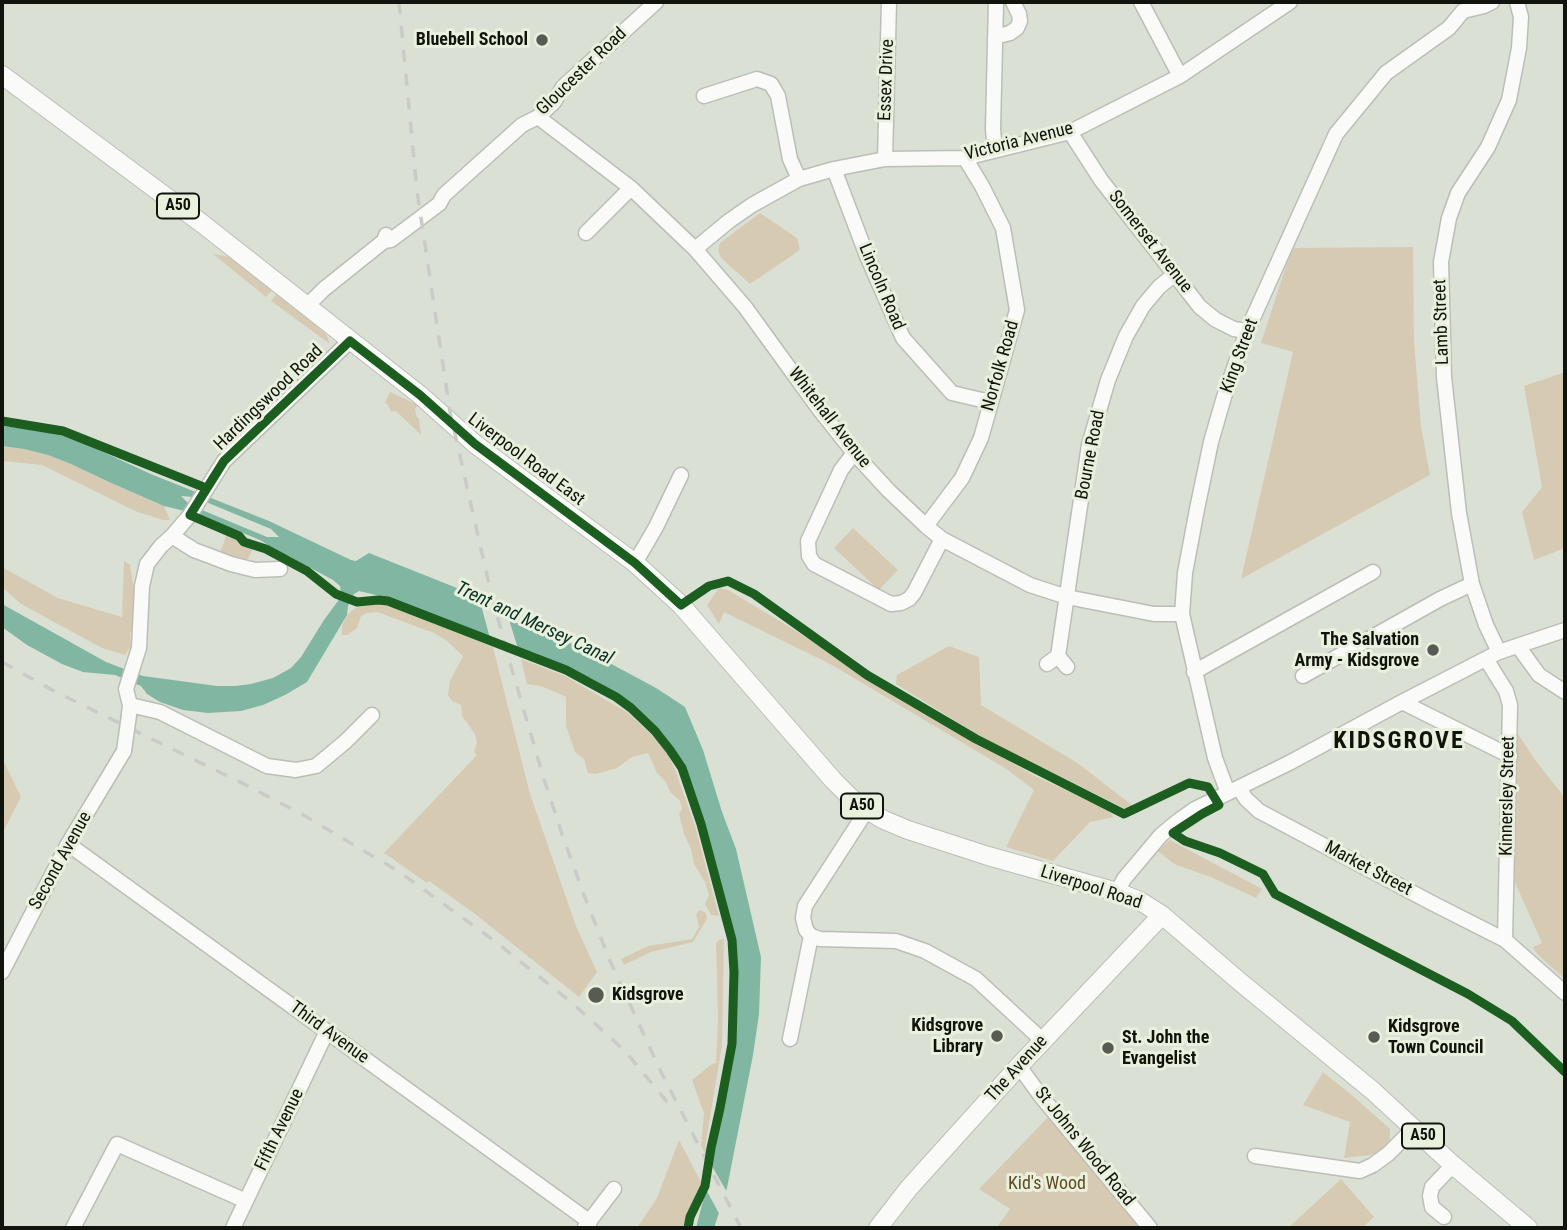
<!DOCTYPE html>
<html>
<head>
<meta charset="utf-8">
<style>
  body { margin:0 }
  #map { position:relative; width:1567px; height:1230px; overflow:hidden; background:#dbe0d5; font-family:"Roboto Condensed",sans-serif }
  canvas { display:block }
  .frame { position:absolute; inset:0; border:4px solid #11140d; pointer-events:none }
</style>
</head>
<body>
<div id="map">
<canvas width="1567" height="1230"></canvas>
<div class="frame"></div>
</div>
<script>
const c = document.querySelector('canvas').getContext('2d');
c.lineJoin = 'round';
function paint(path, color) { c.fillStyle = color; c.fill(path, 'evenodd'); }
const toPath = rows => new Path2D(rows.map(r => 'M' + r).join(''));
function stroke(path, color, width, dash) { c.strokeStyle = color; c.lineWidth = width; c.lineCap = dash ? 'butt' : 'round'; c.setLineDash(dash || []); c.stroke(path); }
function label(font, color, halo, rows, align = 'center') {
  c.font = font + ' "Roboto Condensed",sans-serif'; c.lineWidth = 6; c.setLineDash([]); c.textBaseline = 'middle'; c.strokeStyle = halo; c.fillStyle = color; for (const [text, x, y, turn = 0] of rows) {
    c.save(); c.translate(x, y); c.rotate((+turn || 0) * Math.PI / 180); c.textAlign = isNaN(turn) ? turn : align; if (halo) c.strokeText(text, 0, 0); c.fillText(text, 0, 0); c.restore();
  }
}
const green = toPath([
  [760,213,797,238,800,250,750,284,721,258,718,250,720,243],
  [1413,247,1414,341,1421,426,1430,475,1241,579,1293,352,1261,343,1292,248],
  [213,254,230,257,272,290,266,297],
  [277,293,326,334,330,344,271,301],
  [1565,372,1565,548,1534,560,1522,512,1542,487,1524,386],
  [390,392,418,405,415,409,416,416,419,419,421,435,396,411,391,412,388,405,385,402],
  [2,446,24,449,48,455,71,464,109,482,164,506,170,520,163,520,135,511,42,465,2,461],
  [201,522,239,537,241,542,254,546,248,559,219,555,227,534],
  [853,528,898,570,879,590,834,548],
  [124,561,130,565,134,590,136,628,130,633,131,646,125,655,102,648,21,604,2,587,2,567,58,598,122,617],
  [719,588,728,590,793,629,890,693,1037,777,1107,809,1114,817,1090,822,1053,861,1006,847,1034,790,1005,768,832,665,724,612,719,624,707,605],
  [372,602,384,603,493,647,530,794,576,926,597,972,579,997,475,914,429,881,427,883,384,853,477,755,474,752,477,743,475,734,462,716,461,705,452,701,448,695,450,681,463,656,447,641,434,633,377,612,367,613,361,616,357,628,347,635,342,635,342,626,347,615,358,606],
  [949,646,979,657,981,705,1079,764,1133,806,1126,809,983,738,896,684,897,675],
  [521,659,565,676,628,713,653,736,667,752,676,772,695,826,719,916,711,915,705,904,709,895,705,882,694,864,691,849,684,834,679,814,682,809,680,801,670,792,666,782,657,773,648,753,632,757,617,768,596,774,588,773,584,759,575,752,566,726,566,697,541,686,527,684],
  [1516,731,1536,761,1565,798,1565,979,1537,954,1533,947,1542,943,1513,878],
  [2,758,21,797,2,834],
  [1170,840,1262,889,1256,898,1213,878,1174,864,1158,851],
  [700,910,706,913,707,919,693,942,651,952,624,965,621,959,648,946,692,939,699,927,696,914],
  [724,939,722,1045,705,1147,709,1160,701,1146,704,1113,692,1080,712,1064,716,1063,718,1019,716,943,719,940],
  [1323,1072,1354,1097,1390,1129,1390,1139,1384,1150,1371,1155,1344,1158,1350,1122,1303,1105],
  [1050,1115,1141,1228,996,1228,1010,1209,979,1189],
  [679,1140,703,1186,685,1228,637,1228,657,1198],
  [1341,1179,1374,1217,1362,1228,1288,1228]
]);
const water = toPath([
  [2,426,48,431,63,436,88,445,153,475,269,521,351,560,356,561,369,553,462,590,481,599,512,621,578,646,656,688,685,707,703,750,722,812,736,849,761,957,759,1014,753,1055,727,1188,714,1228,696,1228,706,1189,714,1144,724,1100,735,1032,737,1003,733,934,705,825,684,768,678,755,668,742,625,698,592,679,530,652,483,635,397,600,359,591,354,594,348,606,347,615,307,682,285,695,263,705,241,711,208,713,183,710,160,702,147,694,141,686,115,675,83,672,62,664,27,645,2,627,2,604,106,662,143,676,217,686,235,686,251,684,273,678,291,668,301,657,324,620,338,601,341,592,340,586,333,580,287,555,282,554,260,540,197,514,164,506,109,482,71,464,48,455,24,449,2,446],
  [181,496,194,497,271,529,279,537,267,537,190,505]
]);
const pier = toPath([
  [478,594,507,613,519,652,491,642],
  [708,1159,728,1194,721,1217,703,1184]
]);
const minor = toPath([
  [1141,2,1180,76],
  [995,37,1010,33,1017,28,1020,21,1019,14,1013,2],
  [704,96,757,79,771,84,778,96,790,159,799,179],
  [538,117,631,188,695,249,745,307,819,409,854,453,888,490,926,526,942,539,1030,585,1067,597,1154,614,1182,614],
  [1070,132,1101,180,1200,307,1216,320,1234,329,1247,331],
  [995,150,993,129,996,2],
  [885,159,889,2],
  [834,169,867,256,903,338,952,393,990,402],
  [586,233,631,188],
  [384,241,391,240,439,204,444,195,522,125,538,117,554,102,563,87,656,2],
  [695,249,729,221,752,205,799,179,834,169,885,159,965,158,1070,132,1180,76,1290,2],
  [307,306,324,289,384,241,386,235],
  [854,453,841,470,808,541,809,556,814,564,891,604,901,603,909,599,914,593,942,539],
  [926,526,962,478,981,438,1017,310,1003,228,982,186,965,158],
  [172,536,194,550,231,564,255,570,280,569],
  [635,563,656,527,681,475],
  [1518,646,1539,675,1565,692],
  [1499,652,1486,625,1472,584,1459,513,1444,377,1441,262,1449,218,1458,193,1488,147,1509,100,1519,48,1521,17,1517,2],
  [1058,656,1089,445,1108,380,1126,336,1143,306,1159,287,1175,274],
  [1486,659,1506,691,1510,705,1505,940],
  [1047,664,1058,656,1067,667],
  [1194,672,1373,572],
  [1303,676,1440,599,1472,584],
  [1402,702,1510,756],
  [130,705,160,712,267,766,296,770,316,766,345,742,372,715],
  [129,715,130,705,126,689,139,648,142,586,147,564,161,546,172,536,190,515,224,461,350,341],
  [1239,788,1246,799,1259,811,1432,903,1505,940,1565,993],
  [1228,793,1215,758,1182,614,1185,573,1197,509,1211,442,1224,397,1247,331,1336,134,1386,73,1449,28,1463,11,1484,6,1492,2],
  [867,810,805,906,803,918,806,930,811,936,820,939,896,941,925,951,976,979,1042,1040],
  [68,844,590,1222],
  [1117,892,1124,879,1161,835,1178,821,1195,809,1289,763,1402,702,1499,652,1565,630],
  [2,972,68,844,124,751],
  [790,1039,811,936],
  [1019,1066,1040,1095,1150,1228],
  [1255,1156,1360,1171,1373,1165,1388,1154,1414,1128],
  [1444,1217,1432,1207,1430,1196,1432,1187,1453,1165],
  [585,1227,614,1189],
  [73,1228,117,1144,246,1201],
  [233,1228,327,1031]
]);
const major = toPath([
  [2,75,204,225,420,395,475,444,635,563,681,605,833,780,851,798,867,810,884,820,908,830,988,856,1117,892,1140,901,1162,915,1239,981,1373,1091,1453,1165,1528,1228],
  [878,1228,909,1188,1019,1066,1162,915]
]);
const rail = toPath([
  [399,2,417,191,450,412,491,593,508,656,543,776,562,834,584,895,610,961,662,1074,741,1228],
  [2,662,54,691,248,786,305,816,398,871,496,942,571,1002,625,1051,668,1103]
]);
const minorBridge = toPath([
  [124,751,129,715]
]);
const cycleway = toPath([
  [2,421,63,431,206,488],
  [688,1228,690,1217,705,1186,711,1148,720,1108,732,1044,734,972,732,940,701,824,682,768,670,750,655,731,631,708,616,697,566,670,388,601,378,600,357,602,336,594,307,571,266,549,244,542,239,536,190,515,224,461,350,341,420,395,475,444,635,563,681,605,709,586,728,581,754,594,867,675,976,739,1124,814,1189,783,1208,787,1219,805,1202,814,1173,833,1185,841,1220,853,1263,874,1275,894,1468,994,1512,1021,1565,1072]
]);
const markers = [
  [542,40,7,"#585b53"],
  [1433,650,7,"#585b53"],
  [596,995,9,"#585b53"],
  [997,1036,7,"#585b53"],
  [1374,1037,7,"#585b53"],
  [1108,1048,7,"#585b53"]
];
const shields = [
  [178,206,42],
  [862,806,42],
  [1423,1136,42]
];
const shieldNames = [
  ["A50",178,206],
  ["A50",862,806],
  ["A50",1423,1136]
];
const poiNames = [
  ["Bluebell School",528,40],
  ["The Salvation",1419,640],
  ["Army - Kidsgrove",1419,661],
  ["Kidsgrove",612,995,"left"],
  ["Kidsgrove",983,1026],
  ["Library",983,1047],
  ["Kidsgrove",1388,1027,"left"],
  ["Town Council",1388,1048,"left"],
  ["St. John the",1122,1038,"left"],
  ["Evangelist",1122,1059,"left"]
];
const streetNames = [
  ["Gloucester Road",582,72,-44],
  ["Essex Drive",887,80,-88],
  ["Victoria Avenue",1019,142,-14],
  ["Somerset Avenue",1150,242,52],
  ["Lincoln Road",881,287,67],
  ["Lamb Street",1442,322,-92],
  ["King Street",1240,356,-70],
  ["Norfolk Road",1001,366,-74],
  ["Hardingswood Road",269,398,-44],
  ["Whitehall Avenue",829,418,52],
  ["Bourne Road",1091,455,-79],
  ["Liverpool Road East",526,460,37],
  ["Kinnersley Street",1508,796,-89],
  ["Second Avenue",61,861,-61],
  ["Market Street",1368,869,28],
  ["Liverpool Road",1091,888,18],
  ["Third Avenue",329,1033,36],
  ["The Avenue",1017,1069,-48],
  ["Fifth Avenue",280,1130,-64],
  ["St Johns Wood Road",1084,1147,51]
];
const parkNames = [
  ["Kid's Wood",1047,1184]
];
const waterNames = [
  ["Trent and Mersey Canal",534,624,25]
];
const districtNames = [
  ["KIDSGROVE",1399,742]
];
paint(green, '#d6cbb2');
paint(water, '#81b6a3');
paint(pier, '#dbe0d5');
stroke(minor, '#bbbeb6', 17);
stroke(major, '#bbbeb6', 20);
stroke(minor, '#fafaf9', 14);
stroke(major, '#fafaf9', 18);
stroke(rail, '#cacbc8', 3.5, [12, 12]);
stroke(minorBridge, '#bbbeb6', 17, []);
stroke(minorBridge, '#fafaf9', 14);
stroke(cycleway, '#1b5e20', 9);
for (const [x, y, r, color] of markers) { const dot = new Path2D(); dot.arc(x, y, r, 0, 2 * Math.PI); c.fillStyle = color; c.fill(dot); stroke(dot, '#e9f1de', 2.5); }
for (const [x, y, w] of shields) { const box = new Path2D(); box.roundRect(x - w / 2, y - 12.5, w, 25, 5); c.fillStyle = '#e9f1de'; c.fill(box); stroke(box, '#11140d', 2); }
label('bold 16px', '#11140d', null, shieldNames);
label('bold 18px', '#11140d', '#e9f1de', poiNames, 'right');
label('18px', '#11140d', '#e9f1de', streetNames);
label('18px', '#624a1f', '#e9f1de', parkNames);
label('italic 19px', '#0c3026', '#e9f1de', waterNames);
c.letterSpacing = '2px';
label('bold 24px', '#11140d', '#e9f1de', districtNames);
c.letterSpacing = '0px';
</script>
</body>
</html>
